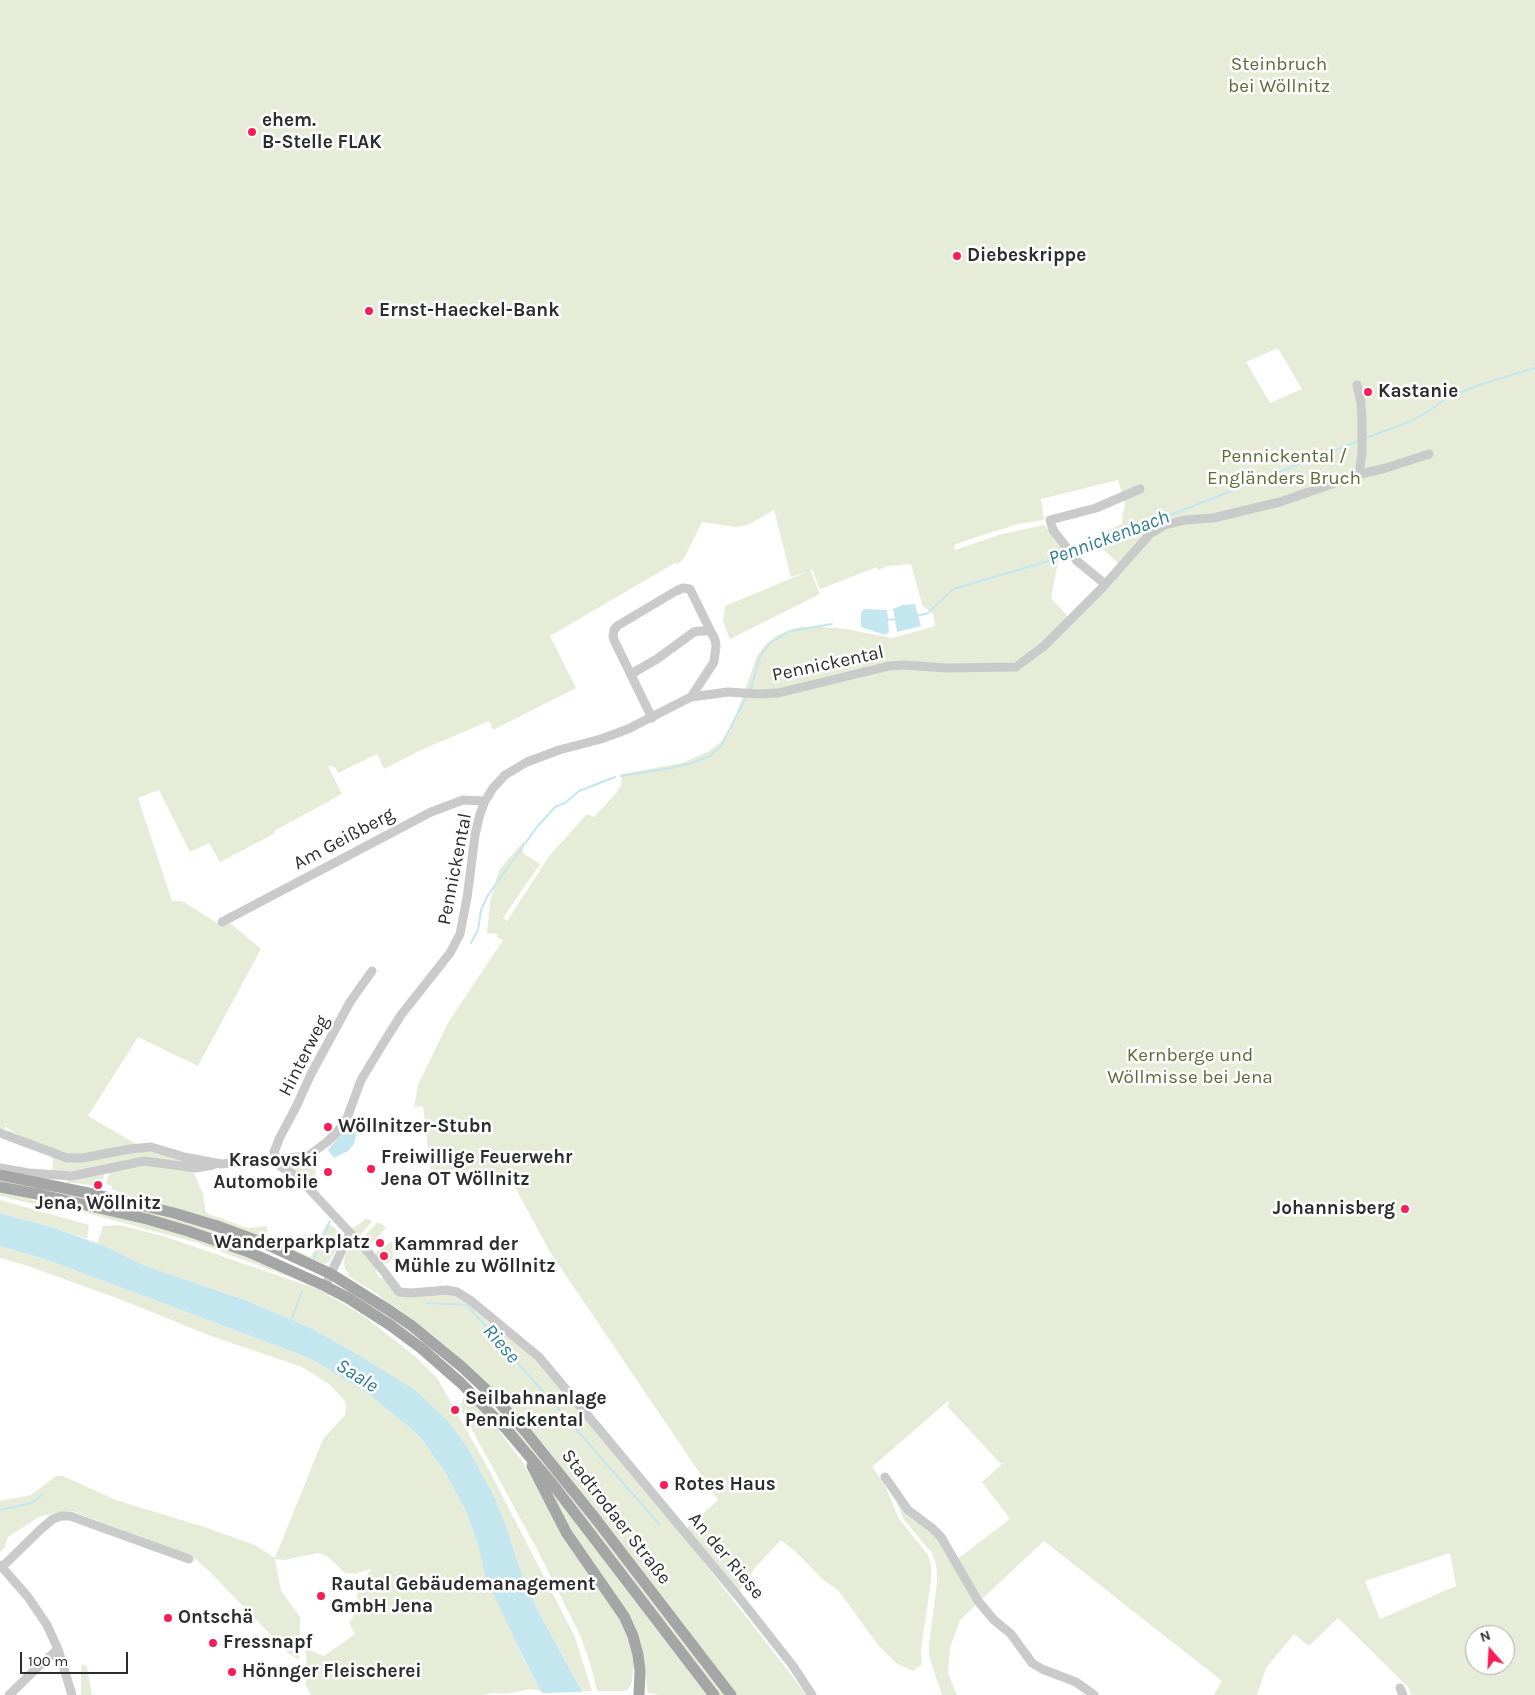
<!DOCTYPE html>
<html>
<head>
<meta charset="utf-8">
<style>
  body { margin:0 }
  #map { position:relative; width:1535px; height:1695px; overflow:hidden; background:#fff; font-family:Karla,sans-serif }
  canvas { display:block }
  .north { position:absolute; left:1465px; top:1625px; width:50px; height:50px; box-sizing:border-box; background:#fff; border:1px solid #ababab; border-radius:50%; rotate:341deg; font-size:14px; font-weight:700; line-height:20px; text-align:center; color:#2d2d2d }
  .north::after { content:''; display:block; margin:auto; width:18px; height:22px; background:#f71d56; clip-path:polygon(50% 0,100% 100%,50% 72%,0 100%) }
  .scale { position:absolute; left:20px; top:1652px; width:108px; height:22px; box-sizing:border-box; border:2px solid #2d2d2d; border-top:0; padding-left:6px; font-size:15px; line-height:18px; white-space:nowrap; color:#2d2d2d; -webkit-text-stroke:4px #fff; paint-order:stroke }
</style>
</head>
<body>
<div id="map">
<canvas width="1535" height="1695"></canvas>
<div class="north">N</div>
<div class="scale">100 m</div>
</div>
<script>
const c = document.querySelector('canvas').getContext('2d');
c.lineJoin = 'round';
function paint(path, color) { c.fillStyle = color; c.fill(path, 'evenodd'); }
const toPath = rows => new Path2D(rows.map(r => 'M' + r).join(''));
function stroke(path, color, width, dash) { c.strokeStyle = color; c.lineWidth = width; c.lineCap = dash ? 'butt' : 'round'; c.setLineDash(dash || []); c.stroke(path); }
function label(font, color, halo, rows, align = 'center') {
  c.font = font + ' Karla,sans-serif'; c.lineWidth = 5; c.setLineDash([]); c.textBaseline = 'middle'; c.strokeStyle = halo; c.fillStyle = color; for (const [text, x, y, turn = 0] of rows) {
    c.save(); c.translate(x, y); c.rotate((+turn || 0) * Math.PI / 180); c.textAlign = isNaN(turn) ? turn : align; if (halo) c.strokeText(text, 0, 0); c.fillText(text, 0, 0); c.restore();
  }
}
const green = toPath([
  [0,0,1535,0,1535,1695,1411,1695,1408,1687,1338,1618,1309,1646,1294,1634,1266,1668,1257,1695,1214,1695,1222,1681,1044,1541,982,1599,956,1560,1010,1519,982,1482,1003,1463,1000,1463,947,1406,950,1403,948,1401,872,1467,884,1483,899,1519,928,1555,931,1566,931,1580,921,1650,922,1664,913,1671,896,1663,878,1645,838,1590,823,1580,798,1554,781,1540,754,1569,747,1583,737,1592,686,1529,718,1500,550,1252,508,1174,431,1174,423,1106,414,1107,418,1085,449,1021,503,940,497,937,498,934,487,933,490,902,499,870,524,841,523,853,540,864,503,918,507,921,550,855,587,814,594,817,617,792,621,785,622,774,682,763,709,751,721,742,734,721,757,656,765,645,776,636,787,631,801,627,822,627,846,629,892,638,935,626,933,614,922,605,911,564,888,566,878,570,877,567,820,589,812,569,810,570,820,594,730,639,723,622,725,606,809,571,791,577,774,510,748,525,736,527,702,522,684,558,678,564,675,563,550,636,576,688,493,730,489,721,421,750,384,769,377,754,338,773,335,767,328,766,342,794,274,831,274,834,220,862,209,843,190,852,159,790,138,798,172,901,182,901,222,926,229,922,261,949,198,1066,138,1037,88,1116,138,1145,72,1155,55,1151,21,1137,6,1127,0,1131],
  [1278,348,1302,389,1270,403,1246,362],
  [1118,480,1125,504,1122,517,1123,523,1092,539,1120,565,1130,554,1135,558,1073,622,1051,598,1058,562,1067,553,1044,525,1002,534,955,550,954,545,974,538,1018,524,1044,520,1041,499],
  [1450,1553,1456,1586,1380,1619,1365,1581],
  [1475,1635,1505,1635,1505,1665,1475,1665],
  [134,1151,156,1152,198,1164,158,1160,77,1174,52,1173,53,1160,51,1154,61,1158],
  [311,1159,312,1162,318,1159,313,1187,286,1166,289,1163],
  [142,1164,193,1171,203,1194,206,1213,247,1228,267,1226,267,1238,311,1257,327,1223,334,1227,339,1233,340,1240,338,1247,329,1262,324,1264,202,1217,130,1196,111,1189,112,1186,106,1184,110,1170],
  [105,1171,101,1188,86,1184,69,1183,60,1177],
  [0,1180,135,1208,200,1225,264,1248,270,1251,249,1247,198,1228,163,1218,0,1184],
  [0,1192,21,1196,54,1207,45,1207,0,1196],
  [0,1200,89,1225,87,1239,55,1228,0,1213],
  [90,1210,152,1225,232,1250,299,1278,287,1276,198,1243,79,1211],
  [365,1219,371,1220,371,1223,358,1238,350,1229,361,1223],
  [377,1223,381,1223,386,1228,373,1242,369,1245,364,1245,360,1240],
  [120,1225,166,1237,320,1290,365,1317,416,1357,437,1378,489,1470,575,1637,592,1691,582,1691,537,1609,518,1564,508,1531,495,1498,469,1450,357,1354,307,1326,245,1300,143,1265,97,1243,103,1226],
  [392,1241,393,1257,388,1263,382,1263,375,1254],
  [352,1245,358,1246,377,1268,376,1272,380,1278,385,1278,394,1291,447,1292,466,1299,539,1359,680,1532,807,1695,736,1695,562,1469,396,1310,376,1293,348,1276,349,1273,345,1270,344,1262,345,1255],
  [0,1246,45,1259,296,1353,315,1361,370,1395,404,1423,421,1438,445,1472,467,1513,478,1545,485,1576,507,1621,522,1656,541,1691,531,1689,505,1694,494,1693,482,1695,311,1695,305,1684,308,1672,305,1648,324,1656,355,1634,349,1622,353,1618,357,1603,358,1588,371,1569,355,1574,345,1573,327,1556,318,1553,285,1560,275,1559,281,1591,300,1617,299,1660,288,1653,209,1571,192,1556,72,1511,60,1512,39,1517,8,1537,5,1547,0,1552,0,1501,31,1495,56,1476,63,1476,116,1500,204,1527,255,1545,275,1558,323,1439,345,1415,346,1409,345,1401,329,1384,302,1367,211,1336,117,1298,25,1265,0,1258],
  [465,1392,484,1412,522,1461,554,1518,628,1632,634,1660,632,1682,628,1690,623,1691,597,1691,590,1663,580,1635,539,1553,463,1413,461,1405],
  [497,1409,526,1438,726,1695,719,1695,581,1514,498,1414],
  [541,1477,708,1695,659,1695,648,1693,638,1639,574,1537],
  [892,1491,936,1535,978,1603,960,1620,950,1648,948,1673,957,1695,942,1695,929,1656,929,1644,937,1583,937,1571,935,1561,932,1553,904,1520],
  [83,1664,87,1667,92,1695,81,1695,81,1667]
]);
const water = toPath([
  [915,604,921,626,897,632,893,609,902,605],
  [864,609,887,610,889,632,885,635,861,627,861,613],
  [345,1128,357,1131,354,1144,348,1151,334,1158,328,1150],
  [0,1213,55,1228,104,1246,143,1265,245,1300,307,1326,357,1354,416,1391,447,1420,469,1450,495,1498,508,1531,518,1564,537,1609,584,1695,543,1695,522,1655,485,1576,478,1545,467,1513,445,1472,421,1438,404,1423,370,1395,315,1361,296,1353,45,1259,0,1246]
]);
const pier = toPath([
  [585,1692,587,1695,541,1695,540,1693]
]);
const stream = toPath([
  [1366,438,1411,421,1429,411,1447,398,1479,385,1535,368],
  [1074,553,1358,441],
  [917,616,928,613,953,589,1069,555],
  [887,620,897,619],
  [751,689,760,656,771,642,790,631,832,624],
  [621,776,671,768,691,763,710,756,721,746,746,697],
  [471,943,478,930,481,910,488,895,537,827,555,807,565,803,579,791,615,777],
  [314,1258,330,1221],
  [427,1303,467,1305,660,1525],
  [291,1321,302,1291],
  [0,1510,31,1503,42,1495]
]);
const minor = toPath([
  [1357,385,1361,403,1362,417,1362,453,1360,467,1361,474],
  [1105,584,1077,561,1053,530,1050,520,1096,508,1140,489],
  [631,674,657,659,694,632,699,631,710,631],
  [652,718,614,640,613,636,614,630,617,626,676,591,683,588,690,589,715,640,716,646,714,662,691,697],
  [222,922,431,812,463,800,485,801],
  [372,971,350,1002,311,1074,296,1107,280,1137,274,1152,280,1166,299,1178,368,1252,385,1273,399,1292,411,1293,447,1290,457,1292,470,1300,539,1357,738,1596,793,1666,812,1695],
  [0,1133,67,1158,82,1158,130,1149,151,1147,184,1157,221,1164,308,1156,327,1142,338,1131,347,1118,361,1080,381,1047,401,1015,450,953,460,934,467,898,475,835,480,814,485,801,493,788,505,775,527,762,559,750,601,739,628,729,691,697,728,692,759,694,778,693,889,666,904,665,946,668,1016,667,1044,646,1102,588,1150,534,1165,525,1185,520,1213,518,1280,502,1361,474,1386,468,1429,454],
  [0,1168,29,1173,72,1176,144,1161,196,1168,213,1165],
  [325,1286,350,1233],
  [885,1477,908,1510,932,1528,941,1537,978,1601,994,1620,1011,1634,1032,1663,1042,1669,1076,1682,1094,1695],
  [0,1565,28,1597,47,1625,58,1649,72,1695],
  [2,1567,41,1529,53,1519,61,1516,70,1516,189,1559],
  [1400,1688,1403,1695],
  [9,1695,37,1668,58,1649]
]);
const major = toPath([
  [0,1175,93,1194,174,1213,217,1226,266,1244,331,1274,387,1309,412,1326,462,1367,493,1396,525,1431,595,1518,731,1695],
  [0,1187,42,1195,147,1219,188,1231,249,1252,325,1286,348,1298,390,1325,421,1348,461,1383,507,1430,551,1482,714,1695],
  [532,1466,566,1532,624,1616,633,1636,638,1655,640,1671,639,1695]
]);
const markers = [
  [252,132,5,"#f71d56"],
  [957,256,5,"#f71d56"],
  [369,311,5,"#f71d56"],
  [1368,392,5,"#f71d56"],
  [328,1127,5,"#f71d56"],
  [371,1169,5,"#f71d56"],
  [328,1172,5,"#f71d56"],
  [98,1185,5,"#f71d56"],
  [1405,1209,5,"#f71d56"],
  [380,1243,5,"#f71d56"],
  [384,1256,5,"#f71d56"],
  [455,1410,5,"#f71d56"],
  [664,1485,5,"#f71d56"],
  [321,1596,5,"#f71d56"],
  [168,1618,5,"#f71d56"],
  [213,1643,5,"#f71d56"],
  [232,1672,5,"#f71d56"]
];
const parkNames = [
  ["Steinbruch",1279,65],
  ["bei Wöllnitz",1279,87],
  ["Pennickental /",1284,457],
  ["Engländers Bruch",1284,479],
  ["Kernberge und",1190,1056],
  ["Wöllmisse bei Jena",1190,1078]
];
const poiNames = [
  ["ehem.",262,121],
  ["B-Stelle FLAK",262,143],
  ["Diebeskrippe",967,256],
  ["Ernst-Haeckel-Bank",379,311],
  ["Kastanie",1378,392],
  ["Wöllnitzer-Stubn",338,1127],
  ["Freiwillige Feuerwehr",381,1158],
  ["Jena OT Wöllnitz",381,1180],
  ["Krasovski",318,1161,"right"],
  ["Automobile",318,1183,"right"],
  ["Jena, Wöllnitz",98,1204,"center"],
  ["Johannisberg",1395,1209,"right"],
  ["Wanderparkplatz",370,1243,"right"],
  ["Kammrad der",394,1245],
  ["Mühle zu Wöllnitz",394,1267],
  ["Seilbahnanlage",465,1399],
  ["Pennickental",465,1421],
  ["Rotes Haus",674,1485],
  ["Rautal Gebäudemanagement",331,1585],
  ["GmbH Jena",331,1607],
  ["Ontschä",178,1618],
  ["Fressnapf",223,1643],
  ["Hönnger Fleischerei",242,1672]
];
const streetNames = [
  ["Pennickental",828,664,-12],
  ["Am Geißberg",344,839,-28],
  ["Pennickental",455,869,-79],
  ["Hinterweg",304,1056,-63],
  ["Stadtrodaer Straße",616,1517,52],
  ["An der Riese",726,1556,50]
];
const waterNames = [
  ["Pennickenbach",1109,538,-20],
  ["Riese",501,1344,49],
  ["Saale",357,1376,32]
];
paint(green, '#e7ecd9');
paint(water, '#c3e6ef');
paint(pier, '#fff');
stroke(stream, '#c3e6ef', 2);
stroke(minor, '#cacaca', 9);
stroke(major, '#a5a5a5', 11);
for (const [x, y, r, color] of markers) { const dot = new Path2D(); dot.arc(x, y, r, 0, 2 * Math.PI); c.fillStyle = color; c.fill(dot); stroke(dot, '#fff', 2); }
label('19px', '#5a6d36', '#fff', parkNames);
label('bold 19px', '#2d2d2d', '#fff', poiNames, 'left');
label('19px', '#2d2d2d', '#fff', streetNames);
label('italic 20px', '#317d90', '#fff', waterNames);
</script>
</body>
</html>
